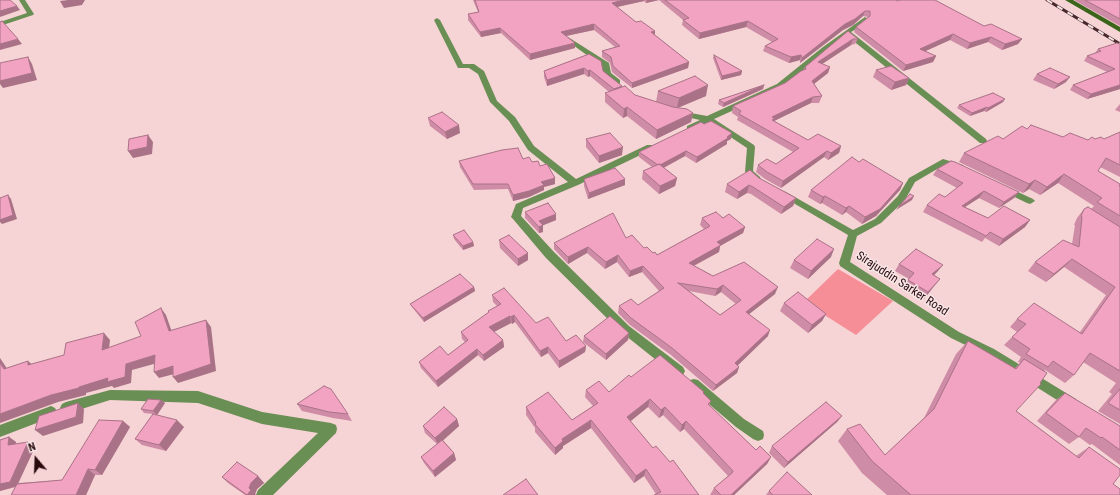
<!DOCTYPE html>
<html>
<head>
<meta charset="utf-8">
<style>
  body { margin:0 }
  #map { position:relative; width:1120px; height:495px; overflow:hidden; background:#f6d3d4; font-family:"Roboto Condensed",sans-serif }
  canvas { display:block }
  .north { position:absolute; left:16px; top:439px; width:40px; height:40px; -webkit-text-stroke:3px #f7e5e6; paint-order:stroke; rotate:341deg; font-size:11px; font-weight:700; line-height:16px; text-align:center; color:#280a0e }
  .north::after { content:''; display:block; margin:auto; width:14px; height:18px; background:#280a0e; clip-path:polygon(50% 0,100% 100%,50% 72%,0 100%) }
</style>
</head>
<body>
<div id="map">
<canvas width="1120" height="495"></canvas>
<div class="north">N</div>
</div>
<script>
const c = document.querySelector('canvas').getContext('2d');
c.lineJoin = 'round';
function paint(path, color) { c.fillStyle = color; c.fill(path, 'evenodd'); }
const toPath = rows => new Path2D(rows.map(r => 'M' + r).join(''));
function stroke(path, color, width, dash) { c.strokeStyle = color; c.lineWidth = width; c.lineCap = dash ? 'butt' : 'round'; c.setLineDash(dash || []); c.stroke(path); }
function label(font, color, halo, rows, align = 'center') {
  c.font = font + ' "Roboto Condensed",sans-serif'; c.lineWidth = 3; c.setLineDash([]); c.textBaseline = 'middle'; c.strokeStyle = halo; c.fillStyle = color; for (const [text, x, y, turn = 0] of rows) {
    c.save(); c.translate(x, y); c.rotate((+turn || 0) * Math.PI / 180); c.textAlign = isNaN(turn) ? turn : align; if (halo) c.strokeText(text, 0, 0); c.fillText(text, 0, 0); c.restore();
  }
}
const green = toPath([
  [838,269,893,301,856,335,804,302]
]);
const street = toPath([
  [19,0,25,0,34,14,33,15,0,26,0,22,27,13,19,0],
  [865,17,868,19,867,20,858,28,851,32,986,139,987,141,986,143,980,143,846,35,783,88,714,119,754,145,755,147,753,171,760,177,761,179,760,181,754,181,745,172,747,148,708,122,693,130,687,130,687,126,700,120,677,115,676,113,680,111,707,116,777,84,823,47,865,17],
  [437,18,440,20,463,64,474,64,484,71,497,101,515,117,534,146,576,179,647,145,653,145,654,147,653,149,578,185,523,208,521,216,554,252,629,326,683,367,685,371,683,375,679,376,675,375,621,332,546,258,513,219,511,217,516,204,568,182,528,150,509,121,490,102,478,74,469,68,458,68,434,20,437,18],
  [568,37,609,63,611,73,620,80,620,84,614,84,604,76,602,66,566,40,566,38,568,37],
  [943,159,963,165,964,167,960,170,944,165,915,182,905,200,881,223,857,236,850,262,959,332,994,349,1076,399,1078,403,1076,407,1072,409,1068,407,986,355,951,338,840,266,839,263,848,235,778,194,783,191,786,192,853,230,875,219,898,196,909,178,943,159],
  [1005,186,1033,199,1035,201,1030,204,1027,203,1002,191,1000,189,1002,187,1005,186],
  [694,379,698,380,744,419,763,431,764,435,763,439,758,441,753,439,736,427,690,388,688,384,690,380,694,379],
  [110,390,198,391,262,412,331,423,336,425,337,429,336,433,273,495,256,495,258,490,318,433,262,424,198,403,110,400,66,414,62,412,60,408,62,404,66,402,110,390],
  [51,406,55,408,57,412,55,416,0,437,0,425,51,406]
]);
const secondary = toPath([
  [1065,0,1073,0,1120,27,1120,32,1065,0]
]);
const rail = toPath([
  [1047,0,1120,44]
]);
const wall = toPath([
  [473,0,896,0,897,1,984,26,1022,39,1018,44,1002,50,988,42,967,49,950,40,925,51,936,56,933,62,903,71,854,32,856,27,868,17,863,16,853,25,843,30,800,63,800,60,789,63,763,51,765,46,772,42,746,27,699,39,682,25,683,20,659,0,646,3,644,1,617,7,636,22,655,31,655,35,689,62,688,68,632,88,612,72,610,63,602,57,602,51,615,47,594,30,566,36,575,43,575,48,530,60,501,33,481,37,468,20,468,14,478,12],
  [1074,0,1120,0,1120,26],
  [848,31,858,39,855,44,851,45,822,64,830,67,828,73,814,84,822,96,819,103,811,103,774,121,808,140,841,146,839,153,828,160,824,157,781,188,765,179,756,172,758,165,776,164,793,152,737,120,738,117,732,113,733,106,785,83,804,69,805,67],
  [1120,44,1120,89,1087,99,1070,90,1073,85,1107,72,1084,61,1087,56,1095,53,1098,49],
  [589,54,603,71,621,88,635,95,656,102,658,91,706,96,678,108,693,113,691,122,656,139,627,116,623,118,605,102,605,93,609,92,590,76,588,77,584,74,547,86,544,77,544,71],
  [714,55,742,71,741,75,721,80,713,58],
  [876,70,909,78,906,85,891,90,873,77],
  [1037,74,1066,82,1054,89,1033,80],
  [764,85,763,89,723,107,718,104,719,100],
  [1003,102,986,112,984,111,970,116,957,108,959,105],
  [1120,104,1120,112,1115,110],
  [428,118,460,133,447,139,430,126],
  [704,124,731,139,727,141,727,144,696,163,685,156,664,168,677,178,675,186,659,194,642,179,643,171,652,167,639,157,639,152],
  [1027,129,1063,137,1088,140,1095,139,1104,139,1120,132,1120,177,1100,167,1098,171,1120,186,1120,424,1098,411,1112,394,1109,392,1116,383,1083,362,1074,375,1065,383,1045,370,1016,411,1076,456,1089,447,1120,495,887,495,862,473,838,441,847,429,885,455,924,418,956,354,968,341,1015,368,1020,363,1018,362,1021,357,1004,345,1017,332,1010,327,1017,319,1080,332,1106,295,1064,267,1046,282,1028,271,1035,262,1072,244,1075,225,1074,225,1077,218,1084,209,1091,209,1094,206,1058,183,1040,195,1029,189,1023,193,959,162,964,153,1003,139],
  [586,139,622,155,599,163,586,147],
  [523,159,532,162,540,166,555,178,555,184,544,187,544,190,529,197,513,201,508,189,474,190,460,167,459,161],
  [859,162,903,183,900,190,876,216,862,224,846,212,842,215,822,203,820,204,808,197,811,190],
  [937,169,1019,192,1014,198,999,208,979,198,965,207,988,218,1030,220,1025,227,999,246,985,238,982,242,923,212,927,205,945,197,957,188,933,175],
  [759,178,796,198,793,206,781,214,751,194,747,193,737,199,725,192,727,184],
  [584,179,625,185,588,199,584,186],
  [525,212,556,220,543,225,543,232,539,233,525,218],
  [702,218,723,218,745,227,743,233,720,246,719,252,694,266,713,276,775,294,749,314,768,336,738,365,739,367,737,373,713,391,671,355,630,325,618,313,619,306,638,305,659,291,642,272,629,277,617,262,605,269,587,253,568,264,554,249,554,243,626,238,653,253,657,255,704,229,700,225],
  [689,291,715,296,721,292,736,304,720,315],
  [453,235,473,242,474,246,463,250,454,239],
  [499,240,528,253,528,260,518,266,500,248],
  [831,257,808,279,790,268,794,260],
  [899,264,938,271,934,275,940,279,935,285,924,299,904,286,909,279,895,271],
  [474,287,475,291,424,322,412,307,410,304],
  [492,295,536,323,566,341,586,346,585,352,559,368,548,353,541,357,515,322,512,324,511,323,494,332,503,340,504,347,484,361,478,355,438,387,421,368,419,362,448,355,465,342,462,339,461,332,488,313,488,311,497,306,493,302],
  [784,303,826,314,822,321,808,333,780,311],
  [629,333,628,340,606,360,583,342,584,336],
  [631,377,704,392,704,394,711,401,709,406,756,450,771,457,767,464,734,495,710,495,714,488,728,476,684,429,680,432,663,415,659,418,648,407,630,421,653,448,670,462,699,495,656,494,644,476,634,483,591,428,563,446,563,448,555,455,535,432,535,428,526,415,526,407,572,420,593,406,585,397,586,390,609,392],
  [1065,393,1120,426,1120,465,1092,444,1090,445,1079,437,1069,444,1037,421,1056,400],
  [161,400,165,403,157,415,184,427,166,451,142,445,135,439,153,414,144,413,141,409],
  [297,404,348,414,352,421,333,418,302,411],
  [842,416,837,422,784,468,769,453,772,446],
  [457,419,459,426,443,440,454,453,456,460,435,477,424,463,421,457,437,444,425,433,423,426],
  [123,421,130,427,102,475,95,475,86,495,16,487,0,491,0,440,9,437,16,442,16,444,28,442,35,447,18,483,62,480],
  [258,476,264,483,257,489,255,494,256,495,245,495,228,483,222,477],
  [769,491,812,495,766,495]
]);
const shadedWall = toPath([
  [68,0,85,0,82,5,64,8,60,1],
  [624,0,644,0,644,1,612,8,612,3],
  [647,0,659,0,646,3],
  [17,6,20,10,0,17,0,11],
  [865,11,863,16,853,25,843,30,800,63,802,58,845,24],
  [748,21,746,27,699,39,700,33],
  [594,24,594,30,561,37,561,32],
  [500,28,501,33,481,37,480,32],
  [655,31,655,36,651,32],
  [953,34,950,40,917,55,920,49],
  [991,37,988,42,967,49,970,43],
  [18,39,22,44,0,50,0,44],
  [853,39,851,45,816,68,818,62],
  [1022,39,1018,44,1002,50,1005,44],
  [575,43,575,48,530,60,530,54],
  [801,55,800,60,789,63,791,57],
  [936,56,933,62,903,71,906,65],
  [28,57,32,64,37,80,3,88,0,84,0,81],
  [689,62,688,68,632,88,632,83],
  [830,67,828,73,810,87,812,81],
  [584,68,584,74,547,86,547,80],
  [590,70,590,76,588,77,588,71],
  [742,71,741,75,721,80,722,76],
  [1070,77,1066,82,1054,89,1058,84],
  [909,78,906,85,891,90,895,82],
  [708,85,706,96,677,108,679,98],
  [764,85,763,89,723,107,724,103],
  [1120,85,1120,89,1087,99,1091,94],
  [622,86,621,92,613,95,614,89],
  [813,97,811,103,774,121,770,126,772,117],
  [1005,99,1003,102,986,112,988,108],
  [627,107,627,116,623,118,624,109],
  [987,107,984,111,970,116,972,113],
  [693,113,691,122,656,139,657,130],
  [459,125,460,133,447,139,445,132],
  [732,133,731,139,727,141,727,144,696,163,697,157],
  [148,135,153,142,152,154,133,158,128,151],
  [841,146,839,153,828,160,831,153],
  [623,147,622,155,599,163,599,156],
  [686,151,685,156,657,171,658,165],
  [827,151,824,157,781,188,783,181],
  [1064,174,1058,183,1040,195,1047,187],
  [555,178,555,184,544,187,544,190,529,197,513,201,513,195,541,182],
  [677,178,675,186,659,194,660,186],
  [625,179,625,185,588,199,589,193],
  [1035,180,1029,189,1023,193,1029,184],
  [903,183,900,190,876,216,862,224,865,217],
  [749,185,747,193,737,199,739,192],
  [984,191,979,198,957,212,962,206],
  [1019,192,1014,198,999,208,1004,202],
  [8,195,11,199,17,219,2,224,0,222,0,220],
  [825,196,822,203,820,204,823,197],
  [914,196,912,200,896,210,899,206],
  [796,198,793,206,781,214,784,207],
  [849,206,846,212,842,215,846,208],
  [556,214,556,220,539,227,539,221],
  [1030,220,1025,227,999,246,1003,239],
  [543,225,543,232,539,233,539,227],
  [745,227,743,233,720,246,719,252,687,269,689,263,717,242],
  [473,242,474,246,463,250,463,246],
  [588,247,587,253,568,264,568,257],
  [834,249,831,257,808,279,811,271],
  [528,253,528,260,518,266,518,259],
  [618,255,617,262,605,269,606,262],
  [1072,259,1064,267,1046,282,1054,274],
  [943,265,938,271,928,281,932,274],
  [643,266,642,272,629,277,630,271],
  [940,279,935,285,924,299,928,292],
  [723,285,721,292,715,296,717,289],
  [474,287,475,291,424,322,423,318],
  [778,287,775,294,744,318,746,312],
  [161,308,166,315,174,338,169,331],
  [826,314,822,321,808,333,812,325],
  [514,315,515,322,512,324,511,317],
  [510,316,511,323,490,334,489,327],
  [206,320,211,327,216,371,178,383,173,377],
  [770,330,768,336,733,370,735,363],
  [104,333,110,340,108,357,102,350],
  [629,333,628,340,606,360,606,354],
  [503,340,504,347,484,361,483,355],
  [586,346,585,352,559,368,559,361],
  [548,347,548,353,541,357,540,351],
  [477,349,478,355,438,387,436,381],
  [155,355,161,362,132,370,131,383,114,388,112,386,86,393,86,395,58,402,0,423,0,414,51,395,79,387,126,364],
  [0,358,12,376,4,369,0,363],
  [28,361,35,367,28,365],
  [173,366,178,373,159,378,154,372],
  [739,367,737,373,713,391,716,385],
  [650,399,648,407,626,425,627,417],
  [161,400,165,403,157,415,153,411],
  [78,403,84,409,83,423,43,436,35,430],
  [665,407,663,415,659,418,661,410],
  [842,416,837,422,784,468,788,462],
  [457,419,459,426,438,445,435,438],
  [177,420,184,427,166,451,159,445],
  [591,420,591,428,563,446,563,448,555,455,555,448,562,439],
  [123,421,130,427,102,475,95,470],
  [686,421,684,429,680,432,682,425],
  [9,437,16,442,15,450,8,445],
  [28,442,35,447,17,486,0,491,0,484],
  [454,453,456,460,435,477,433,471],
  [771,457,767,464,734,495,731,495],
  [88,469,95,475,86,495,76,495],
  [646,469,644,476,634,483,636,476],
  [258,476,264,483,257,489,255,494,256,495,247,495,249,488,251,483]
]);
const building = toPath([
  [0,0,10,0,17,6,0,11,0,0],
  [475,0,624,0,612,3,636,22,641,21,655,31,651,32,689,62,632,83,613,66,611,57,602,51,620,46,594,24,561,32,575,43,530,54,500,28,480,32,468,14,479,12,475,0],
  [665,0,896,0,897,1,901,0,935,0,984,26,991,24,1022,39,1005,44,991,37,970,43,953,34,920,49,936,56,906,65,856,27,870,16,870,11,865,11,855,19,845,24,802,58,801,55,791,57,765,46,778,39,748,21,700,33,683,20,689,18,665,0],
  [1085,0,1120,0,1120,19,1085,0],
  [2,21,18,39,0,44,0,22,2,21],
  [848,31,858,39,853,39,818,62,830,67,812,81,822,96,813,97,772,117,775,118,772,120,808,140,818,134,841,146,831,153,827,151,783,181,767,172,758,165,767,159,776,164,799,148,739,114,741,111,733,106,785,83,801,71,806,69,805,67,848,31],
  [1117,43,1120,44,1120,85,1091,94,1073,85,1115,69,1087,56,1101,51,1098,49,1117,43],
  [589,54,601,61,603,71,622,86,614,89,590,70,588,71,584,68,547,80,544,71,589,54],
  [714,55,742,71,722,76,714,55],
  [28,57,32,73,0,81,0,63,28,57],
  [891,66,909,78,895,82,876,70,891,66],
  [1050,68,1070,77,1058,84,1037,74,1050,68],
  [695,76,708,85,679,98,658,91,695,76],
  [764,85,724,103,719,100,764,85],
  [625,86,635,95,673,107,687,109,693,113,657,130,627,107,624,109,605,93,625,86],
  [993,93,1005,99,988,108,987,107,972,113,959,105,993,93],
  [442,112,459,125,445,132,428,118,442,112],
  [711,121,732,133,727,137,728,138,697,157,686,151,660,165,659,164,658,165,639,152,701,122,704,124,711,121],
  [1031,125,1063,137,1070,133,1088,140,1092,137,1095,139,1101,137,1104,139,1120,132,1120,165,1106,158,1098,171,1120,184,1119,186,1120,186,1120,216,1097,202,1102,198,1064,174,1047,187,1035,180,1029,184,964,153,998,136,1003,139,1022,126,1027,129,1031,125],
  [610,133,623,147,599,156,586,139,610,133],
  [148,135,147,147,128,151,129,139,148,135],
  [518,148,523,159,529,157,532,162,538,161,540,166,547,164,555,178,541,182,544,185,529,191,513,195,508,184,473,184,459,161,502,150,518,148],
  [852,157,859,162,863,159,903,183,880,209,865,217,849,206,846,208,825,196,823,197,811,190,852,157],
  [951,161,955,162,1019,192,1004,202,984,191,962,206,988,218,1004,206,1030,220,1003,239,990,232,986,236,927,205,939,194,945,197,963,183,937,169,951,161],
  [659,164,677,178,660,186,643,171,659,164],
  [615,168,625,179,589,193,584,179,615,168],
  [750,170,759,178,796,198,784,207,753,187,749,185,739,192,727,184,750,170],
  [910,194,914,196,899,206,910,194],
  [8,195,13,215,0,220,0,198,8,195],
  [548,203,556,214,539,221,543,225,539,227,525,212,548,203],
  [1088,207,1120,227,1120,371,1090,353,1074,375,1053,361,1048,367,1026,354,1030,349,1012,337,1026,324,1017,319,1034,303,1082,334,1115,287,1072,259,1054,274,1035,262,1063,240,1079,247,1082,217,1081,216,1084,209,1088,207],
  [716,212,723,218,729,214,745,227,717,242,721,245,689,263,713,276,744,262,778,287,746,312,770,330,735,363,739,367,716,385,672,348,631,318,619,306,631,299,638,305,664,288,643,266,630,271,618,255,606,262,588,247,568,257,554,243,613,213,626,238,632,235,644,248,647,247,653,253,655,252,657,255,710,226,702,218,716,212],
  [678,283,717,289,723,285,741,300,720,315,678,283],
  [464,230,473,242,463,246,453,235,464,230],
  [509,235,528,253,518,259,499,240,509,235],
  [817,239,834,249,811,271,794,260,817,239],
  [916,249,943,265,932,274,940,279,928,292,908,280,914,273,899,264,916,249],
  [460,274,474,287,423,318,410,304,460,274],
  [504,288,536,323,548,317,566,341,576,335,586,346,559,361,548,347,540,351,514,315,511,317,510,316,489,327,503,340,483,355,477,349,436,381,419,362,440,346,448,355,468,340,461,332,489,312,488,311,501,304,492,295,504,288],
  [798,292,826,314,812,325,784,303,798,292],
  [161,308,169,331,206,320,211,364,173,377,173,366,154,372,155,355,126,364,125,377,107,382,108,378,79,387,79,388,51,395,0,414,0,363,4,369,28,361,28,365,64,355,66,343,104,333,102,350,141,336,135,322,161,308],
  [610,316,629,333,606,354,584,336,610,316],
  [968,341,1016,369,1024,359,1047,373,1040,383,1041,384,1016,411,1079,458,1089,447,1120,469,1120,475,1113,484,1120,489,1120,495,911,495,872,461,847,429,860,424,885,455,934,409,968,341],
  [660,355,704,392,703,393,711,401,708,404,756,450,760,446,771,457,731,495,721,495,714,488,732,473,733,471,686,421,682,425,665,407,661,410,650,399,627,417,653,448,656,446,670,462,673,460,699,495,654,495,661,492,646,469,636,476,591,420,562,439,563,441,555,448,535,424,536,423,526,407,548,392,572,420,598,403,586,390,599,381,609,392,629,375,631,377,660,355],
  [324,386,331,389,348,414,329,412,297,404,324,386],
  [1120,389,1120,410,1108,403,1120,389],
  [1065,393,1120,426,1120,450,1102,437,1101,438,1086,428,1079,437,1046,413,1065,393],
  [148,399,161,400,153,411,141,409,148,399],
  [826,402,842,416,788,462,772,446,826,402],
  [78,403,76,417,35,430,39,416,78,403],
  [444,407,457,419,435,438,423,426,444,407],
  [153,414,177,420,159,445,135,439,153,414],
  [99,420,123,421,95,470,88,469,76,495,11,495,17,484,62,480,99,420],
  [9,437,8,445,28,442,10,482,0,484,0,440,9,437],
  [442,440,454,453,433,471,421,457,442,440],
  [237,462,258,476,251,483,249,488,251,490,247,495,222,477,237,462],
  [787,472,812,495,773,495,769,491,787,472],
  [526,479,538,495,503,495,526,479]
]);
const streetNames = [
  ["Sirajuddin Sarker Road",902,284,33]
];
paint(green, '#f68e97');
paint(street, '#698f54');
paint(secondary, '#3a651a');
stroke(rail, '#47282c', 3);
stroke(rail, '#f7e5e6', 2, [6]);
paint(wall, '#cf8ca6');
paint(shadedWall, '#a97287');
paint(building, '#f1a3c1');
stroke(building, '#a97287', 1);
label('12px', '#280a0e', '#f7e5e6', streetNames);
</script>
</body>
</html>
